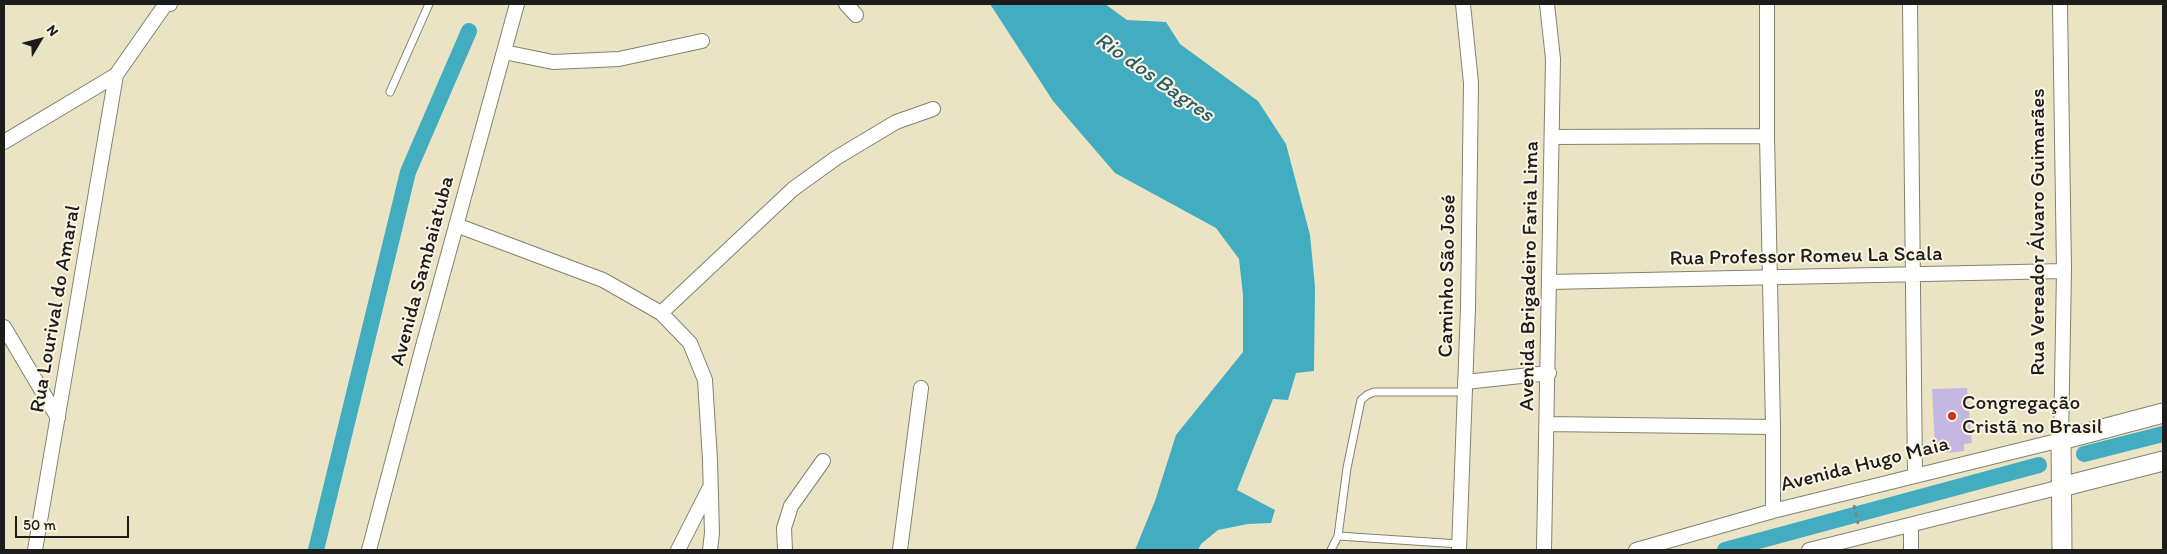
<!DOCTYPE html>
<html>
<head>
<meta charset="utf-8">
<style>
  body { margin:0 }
  #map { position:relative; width:2167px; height:554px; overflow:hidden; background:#ebe4c4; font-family:Itim,sans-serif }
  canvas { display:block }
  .frame { position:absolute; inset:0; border:5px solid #1c1c1c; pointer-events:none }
  .north { position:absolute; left:15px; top:15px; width:50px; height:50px; -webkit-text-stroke:4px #fcf5e5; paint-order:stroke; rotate:53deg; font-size:14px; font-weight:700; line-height:20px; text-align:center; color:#1c1c1c }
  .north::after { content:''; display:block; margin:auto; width:18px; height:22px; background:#1c1c1c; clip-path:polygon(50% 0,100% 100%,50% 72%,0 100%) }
  .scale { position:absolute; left:15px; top:516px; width:114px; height:22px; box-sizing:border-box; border:2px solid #1c1c1c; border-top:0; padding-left:6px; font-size:15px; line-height:18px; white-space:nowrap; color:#1c1c1c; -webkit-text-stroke:4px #fcf5e5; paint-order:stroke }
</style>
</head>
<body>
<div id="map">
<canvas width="2167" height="554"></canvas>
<div class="frame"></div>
<div class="north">N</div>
<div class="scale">50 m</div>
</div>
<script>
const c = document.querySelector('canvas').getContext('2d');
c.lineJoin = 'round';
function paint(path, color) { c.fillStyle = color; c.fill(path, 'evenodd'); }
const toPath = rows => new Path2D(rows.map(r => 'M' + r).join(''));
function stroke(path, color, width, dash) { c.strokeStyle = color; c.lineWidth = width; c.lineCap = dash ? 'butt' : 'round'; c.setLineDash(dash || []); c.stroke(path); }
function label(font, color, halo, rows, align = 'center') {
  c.font = font + ' Itim,sans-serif'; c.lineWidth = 4; c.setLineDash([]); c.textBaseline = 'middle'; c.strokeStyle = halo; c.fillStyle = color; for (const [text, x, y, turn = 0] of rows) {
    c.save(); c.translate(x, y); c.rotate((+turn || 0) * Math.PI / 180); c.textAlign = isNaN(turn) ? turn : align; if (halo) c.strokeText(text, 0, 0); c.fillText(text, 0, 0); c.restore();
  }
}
const water = toPath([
  [990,4,1105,4,1127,20,1166,22,1180,44,1258,101,1286,144,1310,235,1315,287,1314,371,1296,373,1288,400,1273,399,1237,490,1275,510,1271,523,1248,524,1218,530,1201,544,1198,550,1135,550,1155,501,1176,435,1243,352,1243,295,1239,259,1216,228,1115,173,1053,101]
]);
const canal = toPath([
  [2084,454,2163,434],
  [316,550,408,172,469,31],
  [1725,550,2039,465]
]);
const building = toPath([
  [1967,388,1972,443,1964,444,1964,451,1946,453,1946,445,1935,446,1932,389]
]);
const path = toPath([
  [1854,505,1858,524]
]);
const lane = toPath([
  [390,92,429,4],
  [1338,536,1459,544],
  [1331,550,1338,536,1347,468,1361,400,1367,395,1374,392,1465,392]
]);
const street = toPath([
  [846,4,856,15],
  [1767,4,1767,136,1773,427,1773,511],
  [1910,4,1915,476],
  [504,52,553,62,619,59,702,41],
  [1552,137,1767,136],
  [4,142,116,75,165,5,170,4],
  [456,225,603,280,661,313,690,343,705,380,710,460,712,533,710,550],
  [1549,282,2064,271],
  [661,313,793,189,836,158,896,122,933,109],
  [4,327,58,418],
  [1465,382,1549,373],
  [1547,424,1773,427],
  [1911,525,1911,550],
  [35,550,116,75],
  [369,550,423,346,517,4],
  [678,550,709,489],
  [785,550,784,528,791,506,823,461],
  [900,550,921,388],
  [1459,550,1468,308,1471,83,1463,4],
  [1544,550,1553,59,1547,4],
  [1636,550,1773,511,2061,440,2064,271,2060,4],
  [1809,550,2061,487]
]);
const secondary = toPath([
  [2061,487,2163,461],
  [2062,550,2061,440,2163,413]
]);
const markers = [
  [1952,416,5,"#c8321e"]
];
const streetNames = [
  ["Rua Vereador Álvaro Guimarães",2039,232,-90],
  ["Rua Professor Romeu La Scala",1806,257,-1],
  ["Avenida Sambaiatuba",423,271,-75],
  ["Caminho São José",1448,276,-89],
  ["Avenida Brigadeiro Faria Lima",1530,276,-89],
  ["Rua Lourival do Amaral",56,309,-80],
  ["Avenida Hugo Maia",1865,465,-14]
];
const poiNames = [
  ["Congregação",1962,404],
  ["Cristã no Brasil",1962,428]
];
const waterNames = [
  ["Rio dos Bagres",1154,78,35]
];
paint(water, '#42adc1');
stroke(canal, '#42adc1', 16);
paint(building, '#c3b6e1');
stroke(lane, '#848070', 9);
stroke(street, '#848070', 16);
stroke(secondary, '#848070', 21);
stroke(path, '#848070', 2.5, [4, 4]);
stroke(lane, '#fff', 7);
stroke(street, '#fff', 14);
stroke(secondary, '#fff', 19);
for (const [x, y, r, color] of markers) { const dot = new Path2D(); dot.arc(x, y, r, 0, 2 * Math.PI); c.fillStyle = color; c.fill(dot); stroke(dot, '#fcf5e5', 2); }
label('21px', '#1c1c1c', '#fcf5e5', streetNames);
label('21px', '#1c1c1c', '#fcf5e5', poiNames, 'left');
label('italic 22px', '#2d5d66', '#fcf5e5', waterNames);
</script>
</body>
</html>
